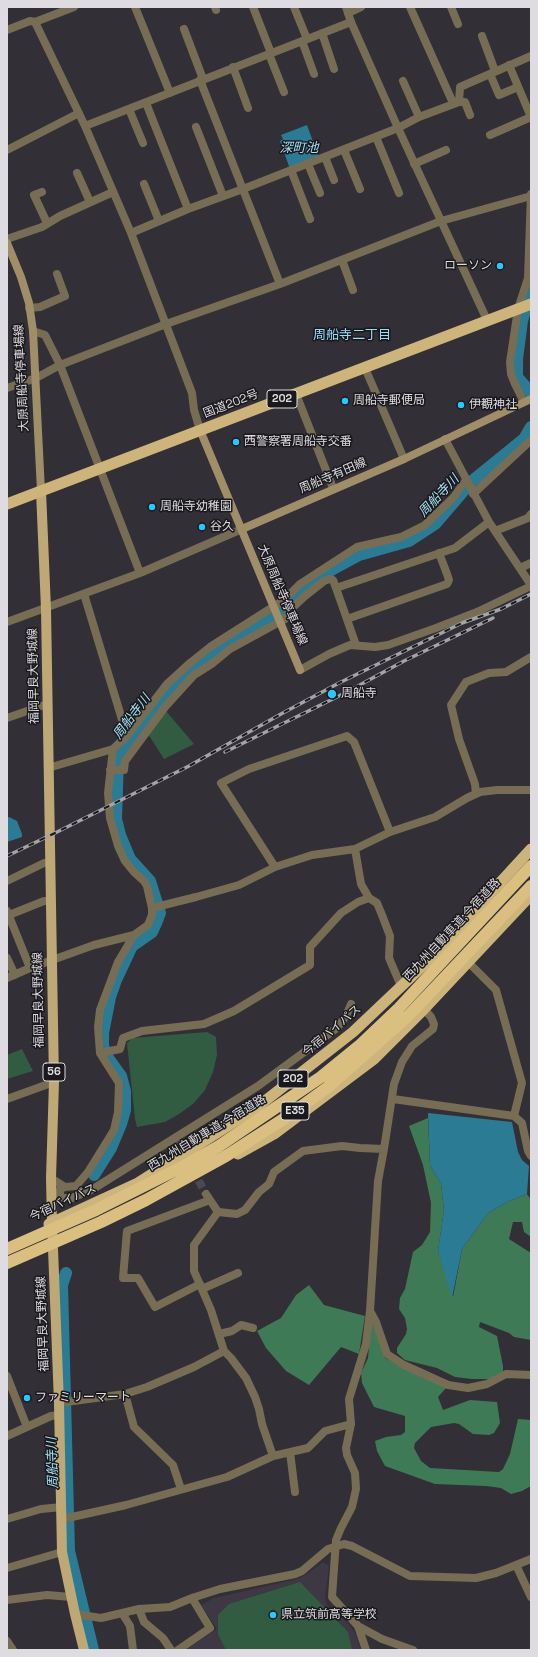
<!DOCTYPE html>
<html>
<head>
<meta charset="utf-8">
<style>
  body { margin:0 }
  #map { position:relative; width:538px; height:1657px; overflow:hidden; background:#322f36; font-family:"Space Grotesk",sans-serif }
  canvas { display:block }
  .frame { position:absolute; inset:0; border:8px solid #dedce1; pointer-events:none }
</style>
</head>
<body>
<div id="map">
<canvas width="538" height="1657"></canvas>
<div class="frame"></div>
</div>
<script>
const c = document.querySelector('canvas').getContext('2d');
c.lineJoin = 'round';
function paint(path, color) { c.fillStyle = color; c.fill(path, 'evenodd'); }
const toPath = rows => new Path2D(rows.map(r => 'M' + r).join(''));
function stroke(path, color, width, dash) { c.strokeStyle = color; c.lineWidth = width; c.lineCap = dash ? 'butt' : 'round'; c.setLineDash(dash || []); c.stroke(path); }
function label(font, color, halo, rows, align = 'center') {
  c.font = font + ' "Space Grotesk","Noto Sans JP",sans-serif'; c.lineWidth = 3; c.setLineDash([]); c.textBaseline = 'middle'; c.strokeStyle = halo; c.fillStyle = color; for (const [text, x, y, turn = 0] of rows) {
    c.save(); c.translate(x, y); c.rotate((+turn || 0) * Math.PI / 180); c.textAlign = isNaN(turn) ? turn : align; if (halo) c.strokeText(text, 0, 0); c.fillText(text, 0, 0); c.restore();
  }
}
const built = toPath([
  [323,1562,329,1566,325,1598,327,1605,349,1624,356,1635,361,1650,185,1650,217,1629,201,1605,214,1598,297,1579,307,1574]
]);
const green = toPath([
  [166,711,194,744,164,759,148,734],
  [207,1032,216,1037,217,1055,213,1072,205,1090,193,1104,179,1114,165,1122,137,1127,135,1119,127,1043,133,1038],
  [22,1049,33,1071,7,1079,7,1055],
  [300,1582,348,1632,352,1650,226,1650,218,1634,218,1615,229,1604]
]);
const forest = toPath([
  [428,1118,430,1165,441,1184,444,1210,438,1251,453,1297,462,1249,488,1213,509,1201,527,1194,531,1200,531,1237,524,1232,522,1222,513,1222,509,1239,531,1253,531,1340,514,1337,509,1333,480,1322,479,1327,497,1336,503,1366,503,1371,499,1375,489,1379,472,1379,455,1377,437,1368,405,1360,397,1353,397,1348,406,1334,407,1329,405,1318,399,1309,400,1298,405,1289,413,1252,422,1245,430,1232,431,1203,423,1165,409,1126],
  [309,1285,324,1305,365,1316,359,1354,341,1347,309,1385,286,1371,266,1348,257,1331,281,1318,296,1295],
  [373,1324,385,1358,447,1387,438,1397,443,1410,470,1400,497,1402,500,1423,494,1433,489,1435,473,1434,459,1424,454,1423,431,1427,415,1443,414,1448,421,1461,430,1468,499,1472,503,1469,510,1454,518,1419,531,1420,531,1486,522,1491,511,1494,501,1488,486,1486,435,1484,385,1466,377,1451,375,1441,386,1437,401,1435,405,1432,405,1416,374,1407,362,1383,361,1373,368,1358,371,1325]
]);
const water = toPath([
  [307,125,319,158,290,169,280,141,283,139,281,135],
  [9,817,17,821,22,834,22,837,7,842,7,818],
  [428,1113,512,1122,518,1152,522,1160,529,1166,527,1194,509,1201,488,1213,462,1249,452,1298,438,1251,444,1210,441,1184,430,1165]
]);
const river = toPath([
  [531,290,522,321,517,359,517,377,531,393],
  [94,1175,111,1148,121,1124,125,1110,125,1091,121,1076,108,1058,103,1046,103,1033,110,997,116,980,132,946,152,932,157,921,160,913,150,881,130,859,120,835,116,819,118,759,154,708,194,668,224,645,270,619,313,582,333,569,359,555,409,541,435,524,471,482,524,439,531,427],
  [66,1273,62,1285,69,1551,93,1650]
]);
const minorTunnel = toPath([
  [174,1138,186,1158],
  [193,1170,206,1194]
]);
const minor = toPath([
  [135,7,170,93],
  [215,7,216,10],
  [253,7,271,53],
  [294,7,307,39],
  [410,7,453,103],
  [451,7,458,24],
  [348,13,361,7],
  [35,22,85,126,131,233,192,393,194,410,200,430],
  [184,29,203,79],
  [7,30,30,21,35,22,74,7],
  [322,33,334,69],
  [482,36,495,71],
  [302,41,314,74],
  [269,54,284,92],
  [509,65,531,117],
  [233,67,248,108],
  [490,74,499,95,518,87],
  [200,80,280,284],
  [403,81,419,117],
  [459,102,460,87,531,56],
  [146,103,188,209],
  [129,109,143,143],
  [85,126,351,22],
  [196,127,223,196],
  [490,135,531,117],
  [376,137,399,193],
  [7,150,79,113],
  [344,150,360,189],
  [325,157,334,180],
  [308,164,320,193],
  [414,164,446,150],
  [291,170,310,219],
  [77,173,90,202],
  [144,184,159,221],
  [42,192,34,195,47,223],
  [131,233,188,209,243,189,398,128,419,117,459,102,465,102,470,115],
  [7,239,42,227,60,216,113,192],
  [342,260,353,290],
  [29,308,40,307,65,296,57,274],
  [33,331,45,335,60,365,140,573],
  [365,368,404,459],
  [7,388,36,378,60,365,166,324,280,284,441,221,531,196],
  [296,394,333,488],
  [524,402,515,384,511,374,510,362,518,309,528,278,531,194],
  [445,439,489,522,531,585],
  [473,494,530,441],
  [495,531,528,518,531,514],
  [520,568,531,563],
  [84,594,127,736],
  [347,619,447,584,449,580,447,574,439,553],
  [7,622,140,573,242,529],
  [356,645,336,588,455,548,489,522],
  [300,670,329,654,350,645,375,647,388,645,436,628,477,612,531,586],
  [7,718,47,704],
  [48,768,113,749],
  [110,770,124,770,125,761,165,707,194,675,213,663,230,649,285,619,292,608,305,596,324,581,330,579,333,580,336,588],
  [476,794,475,784,459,739,451,705,466,682,489,673,506,672,531,657],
  [355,849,361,884,369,898,377,903,382,915,390,936,389,958,401,986],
  [275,867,221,783,249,769,347,736,354,742,390,832],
  [7,881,44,863,50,863],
  [152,908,196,897,239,885,275,867,312,855,355,849,390,832,435,817,467,798,480,792,497,790,531,790],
  [7,911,30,968],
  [9,915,44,901,50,901],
  [7,958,15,975],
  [468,962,496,990,522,1083,514,1116],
  [7,978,30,968,94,945,134,935],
  [100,1053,120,1049,123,1038,142,1031,204,1024,234,1011,310,965,310,947,341,913,358,902,369,898],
  [7,1099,54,1082],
  [393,1099,514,1116,522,1123,528,1151,531,1156],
  [384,1149,378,1181,370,1311,366,1344,349,1399,351,1424,346,1448,347,1455,355,1473,356,1489,352,1507,341,1528,336,1540,332,1597,358,1626,382,1639,413,1650],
  [51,1178,65,1187,76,1186,88,1172,114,1130,118,1112,119,1083,100,1053,98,1027,100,1010,118,962,134,935,148,925,152,915,152,908,147,886,144,881,134,872,125,861,118,846,110,818,108,793,113,749,127,736,167,684,190,663,210,647,273,607,285,599,300,584,357,547,401,537,425,525,453,498,466,480],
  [65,1187,60,1189,60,1197,64,1198,72,1198,93,1189,258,1086,337,1028,346,1016,351,1004],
  [206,1194,218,1212,237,1214,245,1210,259,1192,269,1184,274,1172,303,1151,342,1146,360,1148,384,1149,394,1084,402,1062,412,1046,433,1029,434,1024,431,1017,424,1009],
  [218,1212,194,1245,194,1271,211,1310,224,1351,231,1358,246,1378,255,1397,259,1409,262,1424,273,1456],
  [200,1284,155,1307,138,1278,123,1278,127,1231,210,1200],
  [202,1289,238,1273],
  [370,1311,376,1322,387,1354,404,1365,448,1385,468,1388,487,1384,506,1374,531,1375],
  [219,1334,232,1331,241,1325,253,1328],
  [7,1376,27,1427],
  [125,1394,134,1427,173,1465,181,1489],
  [59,1403,125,1394,147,1387,194,1367,224,1351],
  [7,1436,51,1416,59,1415],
  [290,1452,295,1492],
  [62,1518,72,1517,126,1505,227,1477,273,1456,308,1448,325,1431,351,1424],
  [7,1519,41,1509,62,1507],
  [516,1565,531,1597],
  [7,1568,62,1552],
  [7,1600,47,1595,71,1597],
  [139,1609,144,1622,163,1638,171,1650],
  [122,1613,130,1626,133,1650],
  [75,1614,101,1618,139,1609,170,1607,192,1598,220,1589,295,1574,302,1571,328,1549,344,1544,352,1546,410,1576,476,1578,496,1573,531,1559],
  [358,1626,366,1650],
  [7,1641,13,1650],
  [178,1650,210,1628,192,1598]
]);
const tertiary = toPath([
  [346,7,351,22,398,128,487,320]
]);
const secondary = toPath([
  [7,243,21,277,29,303,33,331,41,491],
  [200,430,300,670],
  [242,529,404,459,531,399]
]);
const primary = toPath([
  [41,491,46,609,54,1082,51,1178,52,1223,59,1403,62,1552,75,1614,84,1650]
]);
const trunk = toPath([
  [7,504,531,304],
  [238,1154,274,1134,374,1059,424,1009,531,895],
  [49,1224,138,1183,256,1108,353,1032,430,959,531,849]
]);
const rail = toPath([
  [225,752,345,693,404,661,493,618],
  [7,856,55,833,189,766,281,714,339,683,462,623,501,609,531,594]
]);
const motorwayBridge = toPath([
  [7,1249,96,1210,182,1167,219,1146,321,1077,359,1046,399,1008,531,866],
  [7,1263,101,1222,146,1200,226,1156,285,1118,328,1087,408,1016,531,886]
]);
const markers = [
  [500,266,4,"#27c8ff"],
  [345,401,4,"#27c8ff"],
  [461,405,4,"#27c8ff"],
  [236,442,4,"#27c8ff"],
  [152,507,4,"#27c8ff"],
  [202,527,4,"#27c8ff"],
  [332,694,5,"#27c8ff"],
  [27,1398,4,"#27c8ff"],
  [273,1615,4,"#27c8ff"]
];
const shields = [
  [282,399,30],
  [54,1072,22],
  [293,1079,30],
  [295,1111,28]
];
const shieldNames = [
  ["202",282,399],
  ["56",54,1072],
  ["202",293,1079],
  ["E35",295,1111]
];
const poiNames = [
  ["ローソン",492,266,"right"],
  ["周船寺郵便局",353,401],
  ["伊覩神社",469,405],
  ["西警察署周船寺交番",244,442],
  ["周船寺幼稚園",160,507],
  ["谷久",210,527],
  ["周船寺",341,694],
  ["ファミリーマート",35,1398],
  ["県立筑前高等学校",281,1615]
];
const streetNames = [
  ["大原周船寺停車場線",22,378,-93],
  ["国道202号",231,404,-21],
  ["周船寺有田線",333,476,-23],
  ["大原周船寺停車場線",282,595,67],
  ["福岡早良大野城線",34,676,-91],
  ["西九州自動車道;今宿道路",452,930,-47],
  ["福岡早良大野城線",39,1000,-91],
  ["今宿バイパス",332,1031,-40],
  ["西九州自動車道;今宿道路",207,1133,-31],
  ["今宿バイパス",63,1203,-25],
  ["福岡早良大野城線",43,1324,-92]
];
const waterNames = [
  ["深町池",299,148],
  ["周船寺川",439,496,-47],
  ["周船寺川",132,717,-53],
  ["周船寺川",53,1463,-92]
];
const neighbourhoodNames = [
  ["周船寺二丁目",352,335]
];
paint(built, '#3e3845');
paint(green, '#325c42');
paint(forest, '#3f7a56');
paint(water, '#2b7b95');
stroke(river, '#2b7b95', 12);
stroke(minorTunnel, '#4c4950', 8, [8, 4]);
stroke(minor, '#776d54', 8);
stroke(tertiary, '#776d54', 8);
stroke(secondary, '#9f8e67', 8);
stroke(primary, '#bea875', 10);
stroke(trunk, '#ccb47b', 11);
stroke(rail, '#a5a3a8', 3.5);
stroke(rail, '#19181b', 2, [6]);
stroke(motorwayBridge, '#dabf81', 12);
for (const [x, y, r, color] of markers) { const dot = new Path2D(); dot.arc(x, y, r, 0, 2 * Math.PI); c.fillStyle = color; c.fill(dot); stroke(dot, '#19181b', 1.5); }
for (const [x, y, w] of shields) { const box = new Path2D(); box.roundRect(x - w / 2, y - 9, w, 18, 3); c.fillStyle = '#19181b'; c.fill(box); stroke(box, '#dedce1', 1); }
label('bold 11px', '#dedce1', null, shieldNames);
label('12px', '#dedce1', '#19181b', poiNames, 'left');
label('12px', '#dedce1', '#19181b', streetNames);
label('italic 13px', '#a4e1f8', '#19181b', waterNames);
label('13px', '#99ddfb', '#19181b', neighbourhoodNames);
</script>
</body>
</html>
